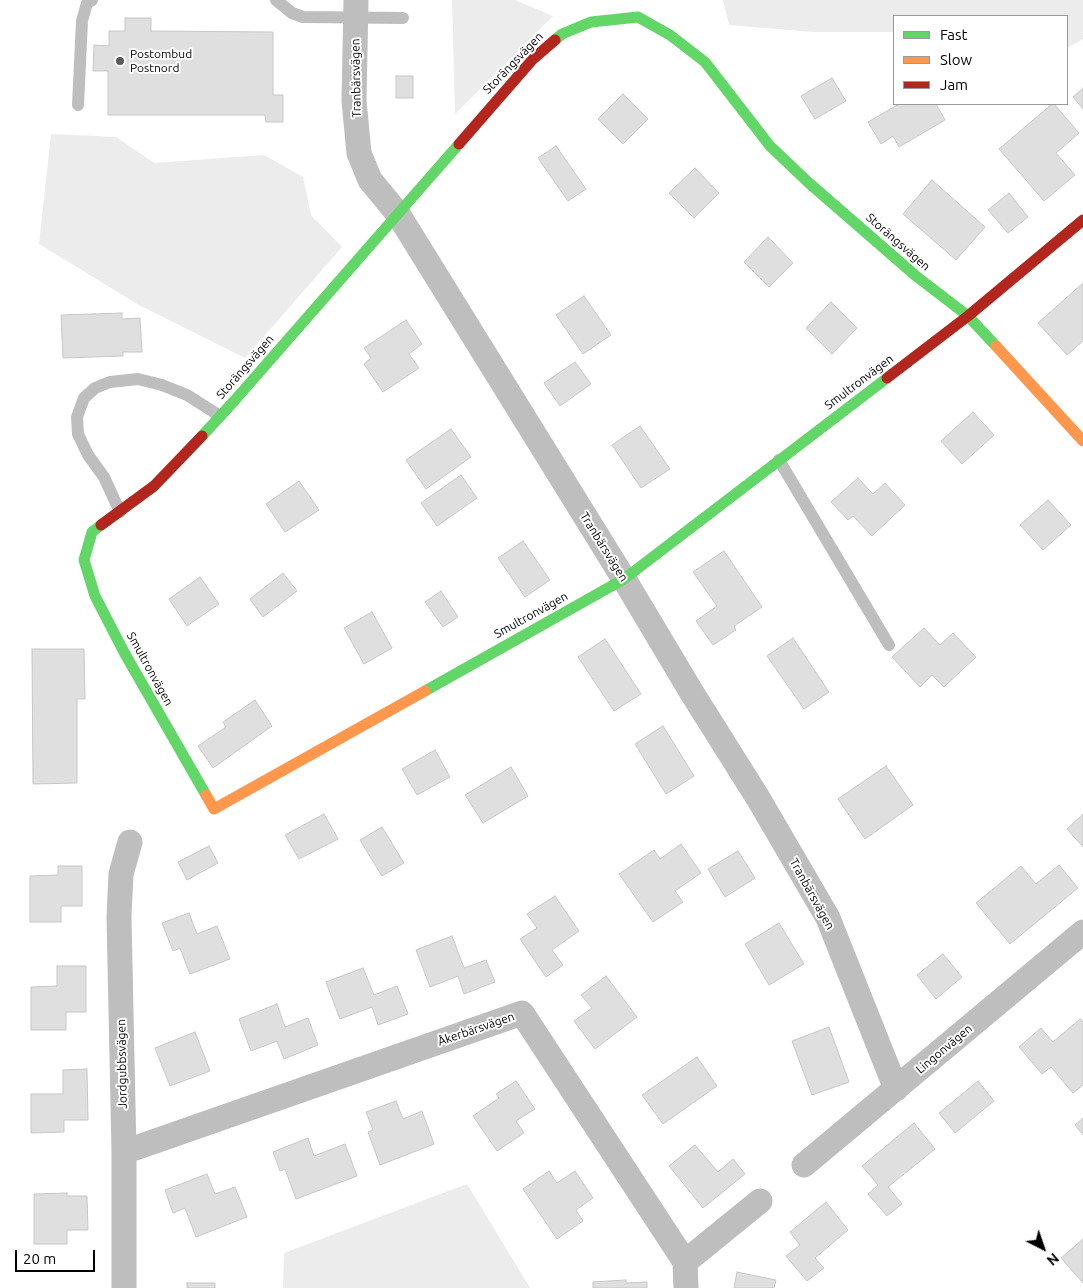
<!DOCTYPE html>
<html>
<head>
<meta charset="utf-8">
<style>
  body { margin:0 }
  #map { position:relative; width:1083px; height:1288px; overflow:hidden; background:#fff; font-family:Ubuntu,sans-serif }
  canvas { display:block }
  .legend { position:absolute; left:893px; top:15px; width:175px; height:90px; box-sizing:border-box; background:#fff; border:1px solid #999; margin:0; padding:6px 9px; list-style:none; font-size:15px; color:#000 }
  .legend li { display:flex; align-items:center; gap:10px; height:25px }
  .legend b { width:25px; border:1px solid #999 }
  .north { position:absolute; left:1018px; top:1223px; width:50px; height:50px; -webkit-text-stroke:4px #fff; paint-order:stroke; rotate:139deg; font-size:14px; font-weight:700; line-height:20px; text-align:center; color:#000 }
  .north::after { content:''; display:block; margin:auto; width:18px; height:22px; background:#000; clip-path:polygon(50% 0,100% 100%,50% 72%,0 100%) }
  .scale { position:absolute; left:15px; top:1250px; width:80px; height:22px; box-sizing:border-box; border:2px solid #000; border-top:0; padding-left:6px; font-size:15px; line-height:18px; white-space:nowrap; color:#000; -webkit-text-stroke:4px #fff; paint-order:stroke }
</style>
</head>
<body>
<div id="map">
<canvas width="1083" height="1288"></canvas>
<ul class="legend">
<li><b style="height:6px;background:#63d668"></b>Fast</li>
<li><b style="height:6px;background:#ff974d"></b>Slow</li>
<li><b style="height:6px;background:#b3261e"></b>Jam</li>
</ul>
<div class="north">N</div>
<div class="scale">20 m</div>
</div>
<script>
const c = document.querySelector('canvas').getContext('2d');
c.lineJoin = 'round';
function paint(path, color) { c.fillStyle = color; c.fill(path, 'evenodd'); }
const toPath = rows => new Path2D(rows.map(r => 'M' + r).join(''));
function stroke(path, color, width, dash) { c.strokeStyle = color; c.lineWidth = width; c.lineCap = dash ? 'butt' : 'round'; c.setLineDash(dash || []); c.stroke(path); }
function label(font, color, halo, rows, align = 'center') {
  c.font = font + ' Ubuntu,sans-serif'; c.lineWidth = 4; c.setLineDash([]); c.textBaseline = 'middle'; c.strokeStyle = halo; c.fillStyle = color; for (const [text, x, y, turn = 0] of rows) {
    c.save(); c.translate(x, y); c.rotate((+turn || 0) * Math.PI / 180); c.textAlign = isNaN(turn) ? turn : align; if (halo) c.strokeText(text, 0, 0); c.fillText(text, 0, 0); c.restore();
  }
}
const green = toPath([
  [452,0,515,0,553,16,455,114],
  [723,0,1083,0,1083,39,1067,48,1067,16,894,16,894,32,813,32,729,25],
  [51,134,116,137,154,163,264,155,303,177,311,215,342,247,245,358,139,305,39,244],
  [467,1184,530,1288,283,1288,284,1253]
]);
const building = toPath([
  [125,18,151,18,151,31,273,32,273,95,283,95,283,122,266,122,265,115,108,115,108,71,93,71,94,45,109,46,109,31,125,31,125,18],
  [396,76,413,76,413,98,396,98,396,76],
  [832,78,846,101,815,119,801,96,832,78],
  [1083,88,1083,109,1073,97,1083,88],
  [623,94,648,119,623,144,598,119,623,94],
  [899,104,936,104,945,120,899,147,893,136,881,144,868,122,899,104],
  [1052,104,1054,104,1079,133,1056,153,1075,175,1044,201,999,149,1052,104],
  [556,146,586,189,568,201,538,158,556,146],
  [695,168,719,193,694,218,669,193,695,168],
  [932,180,985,227,956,260,903,214,932,180],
  [1009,193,1028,217,1008,233,988,210,1009,193],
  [768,237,793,263,769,287,744,262,768,237],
  [1083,283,1083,341,1067,355,1038,323,1083,283],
  [584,296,611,335,583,354,556,315,584,296],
  [831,302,857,328,832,354,806,328,831,302],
  [122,313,122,319,140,318,142,352,123,352,123,356,63,358,61,315,122,313],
  [406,320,422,344,409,354,419,368,383,392,364,364,371,358,364,348,406,320],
  [575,362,591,384,560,406,544,383,575,362],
  [973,412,994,435,962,464,941,441,973,412],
  [640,426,670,469,641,488,612,445,640,426],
  [451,429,471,457,426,489,406,460,451,429],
  [461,475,477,498,437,526,421,503,461,475],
  [858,478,873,494,885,483,905,505,872,536,853,516,848,520,831,502,858,478],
  [299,481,319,510,285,532,266,504,299,481],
  [1048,500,1071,525,1043,550,1020,525,1048,500],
  [523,541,550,580,525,597,498,558,523,541],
  [724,551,762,607,734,626,736,630,713,645,696,621,717,606,693,572,724,551],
  [283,573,297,591,263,617,250,599,283,573],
  [200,577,219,604,187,626,169,599,200,577],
  [441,591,458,617,443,627,425,602,441,591],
  [372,612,392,648,364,664,344,628,372,612],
  [924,628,940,645,953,633,976,657,944,687,932,675,920,687,892,657,924,628],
  [793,638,829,692,804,709,767,656,793,638],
  [605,639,641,694,614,711,578,657,605,639],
  [32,649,84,649,85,699,77,699,77,783,33,784,32,649],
  [255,700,272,726,213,768,198,746,226,727,223,722,255,700],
  [663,726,694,776,666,794,635,744,663,726],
  [435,750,450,777,417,795,402,769,435,750],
  [886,766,913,805,865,839,838,799,886,766],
  [511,767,528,796,483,823,465,795,511,767],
  [324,814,338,839,299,859,285,835,324,814],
  [1083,814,1083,847,1067,829,1083,814],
  [382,827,404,863,382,876,360,840,382,827],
  [681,844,701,873,675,891,683,902,653,922,619,874,654,850,660,859,681,844],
  [209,846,218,863,187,880,178,862,209,846],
  [738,851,755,878,725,897,708,869,738,851],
  [1059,865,1078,888,1010,944,976,903,1021,866,1036,884,1059,865],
  [58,866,82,866,82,906,61,906,61,922,30,922,30,876,58,875,58,866],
  [555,896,579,931,552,950,563,965,546,977,520,939,537,928,527,914,555,896],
  [189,913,197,934,217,926,230,959,190,974,180,948,173,951,162,923,189,913],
  [779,923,804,964,769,985,745,944,779,923],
  [452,936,464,968,486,960,495,982,464,994,458,976,430,987,416,950,452,936],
  [943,954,962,977,936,999,917,975,943,954],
  [57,966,86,966,86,1012,66,1012,66,1030,31,1030,31,987,57,986,57,966],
  [363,968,374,995,397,986,408,1014,378,1025,372,1007,340,1019,326,982,363,968],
  [606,976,637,1017,595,1049,574,1021,592,1008,581,995,606,976],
  [277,1004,285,1027,308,1018,318,1045,284,1059,277,1041,251,1051,239,1019,277,1004],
  [1080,1019,1083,1022,1083,1085,1073,1093,1051,1067,1042,1074,1019,1047,1041,1028,1053,1042,1080,1019],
  [829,1027,849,1082,812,1095,792,1041,829,1027],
  [195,1032,210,1071,170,1086,155,1048,195,1032],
  [697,1057,717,1086,663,1124,642,1095,697,1057],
  [87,1069,88,1120,64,1120,64,1132,31,1133,31,1094,63,1094,63,1070,87,1069],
  [516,1081,535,1109,516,1121,524,1133,497,1151,473,1116,499,1098,496,1094,516,1081],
  [978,1081,994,1101,955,1133,939,1113,978,1081],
  [396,1101,403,1119,422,1111,434,1144,380,1165,368,1132,373,1130,366,1112,396,1101],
  [1083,1118,1083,1135,1075,1125,1083,1118],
  [914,1123,935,1149,888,1187,902,1204,887,1216,868,1194,878,1185,862,1166,914,1123],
  [308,1138,314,1156,345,1144,357,1176,296,1199,285,1169,280,1171,273,1152,308,1138],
  [695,1145,718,1172,733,1159,745,1174,703,1208,669,1166,695,1145],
  [549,1171,557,1183,575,1171,593,1198,576,1210,583,1221,557,1239,523,1189,549,1171],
  [207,1174,215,1194,235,1187,247,1217,196,1237,185,1208,173,1213,165,1190,207,1174],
  [67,1193,67,1196,87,1196,88,1230,67,1230,67,1244,34,1244,34,1194,67,1193],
  [826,1202,848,1230,815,1258,824,1268,807,1281,786,1256,800,1245,790,1232,826,1202],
  [1083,1239,1083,1283,1061,1258,1083,1239],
  [737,1272,776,1280,774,1288,734,1288,737,1272],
  [626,1280,626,1283,647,1282,647,1288,593,1288,593,1282,626,1280],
  [187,1283,215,1283,215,1288,187,1288,187,1283]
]);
const lane = toPath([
  [276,0,292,13,303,17,403,18],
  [78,105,82,21,87,3,92,0],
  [779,460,889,645],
  [120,512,104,477,88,455,78,434,77,417,84,398,95,388,110,382,138,379,162,385,187,395,220,416]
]);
const street = toPath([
  [356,0,354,101,359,153,370,180,398,214,624,579,692,693,758,798,828,918,896,1089],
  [124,1152,522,1013,685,1262,686,1288],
  [804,1165,1083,932],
  [685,1262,760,1201],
  [124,1288,124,1152,119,917,121,874,130,842]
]);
const fast = toPath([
  [555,40,562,34,591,22,638,17,670,35,705,62,770,146,809,183,916,276,968,316,996,346],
  [202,436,235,400,459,144],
  [101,525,92,532,84,560,95,596,125,654,206,795],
  [425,691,624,579,887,378]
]);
const slow = toPath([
  [996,346,1083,441],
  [206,795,214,809,425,691]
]);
const jam = toPath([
  [459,144,533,59,555,40],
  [887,378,968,316,1083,220],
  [101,525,154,486,202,436]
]);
const markers = [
  [120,61,5,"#595959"]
];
const poiNames = [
  ["Postombud",130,54],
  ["Postnord",130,68]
];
const streetNames = [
  ["Storängsvägen",513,63,-46],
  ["Tranbärsvägen",356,78,-91],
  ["Storängsvägen",898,242,41],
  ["Storängsvägen",245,367,-49],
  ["Smultronvägen",859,382,-37],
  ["Tranbärsvägen",604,547,58],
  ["Smultronvägen",531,615,-29],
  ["Smultronvägen",150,669,61],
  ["Tranbärsvägen",812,894,61],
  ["Åkerbärsvägen",476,1029,-19],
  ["Lingonvägen",944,1049,-40],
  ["Jordgubbsvägen",122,1064,-91]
];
paint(green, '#ececec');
paint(building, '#dfdfdf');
stroke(building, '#c7c7c7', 1);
stroke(lane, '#bebebe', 12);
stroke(street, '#bebebe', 25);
stroke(fast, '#63d668', 11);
stroke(slow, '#ff974d', 11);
stroke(jam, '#b3261e', 11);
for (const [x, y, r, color] of markers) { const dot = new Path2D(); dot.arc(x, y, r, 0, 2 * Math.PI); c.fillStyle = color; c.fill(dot); stroke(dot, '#fff', 2); }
label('12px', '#000', '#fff', poiNames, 'left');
label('12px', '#000', '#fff', streetNames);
</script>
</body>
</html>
